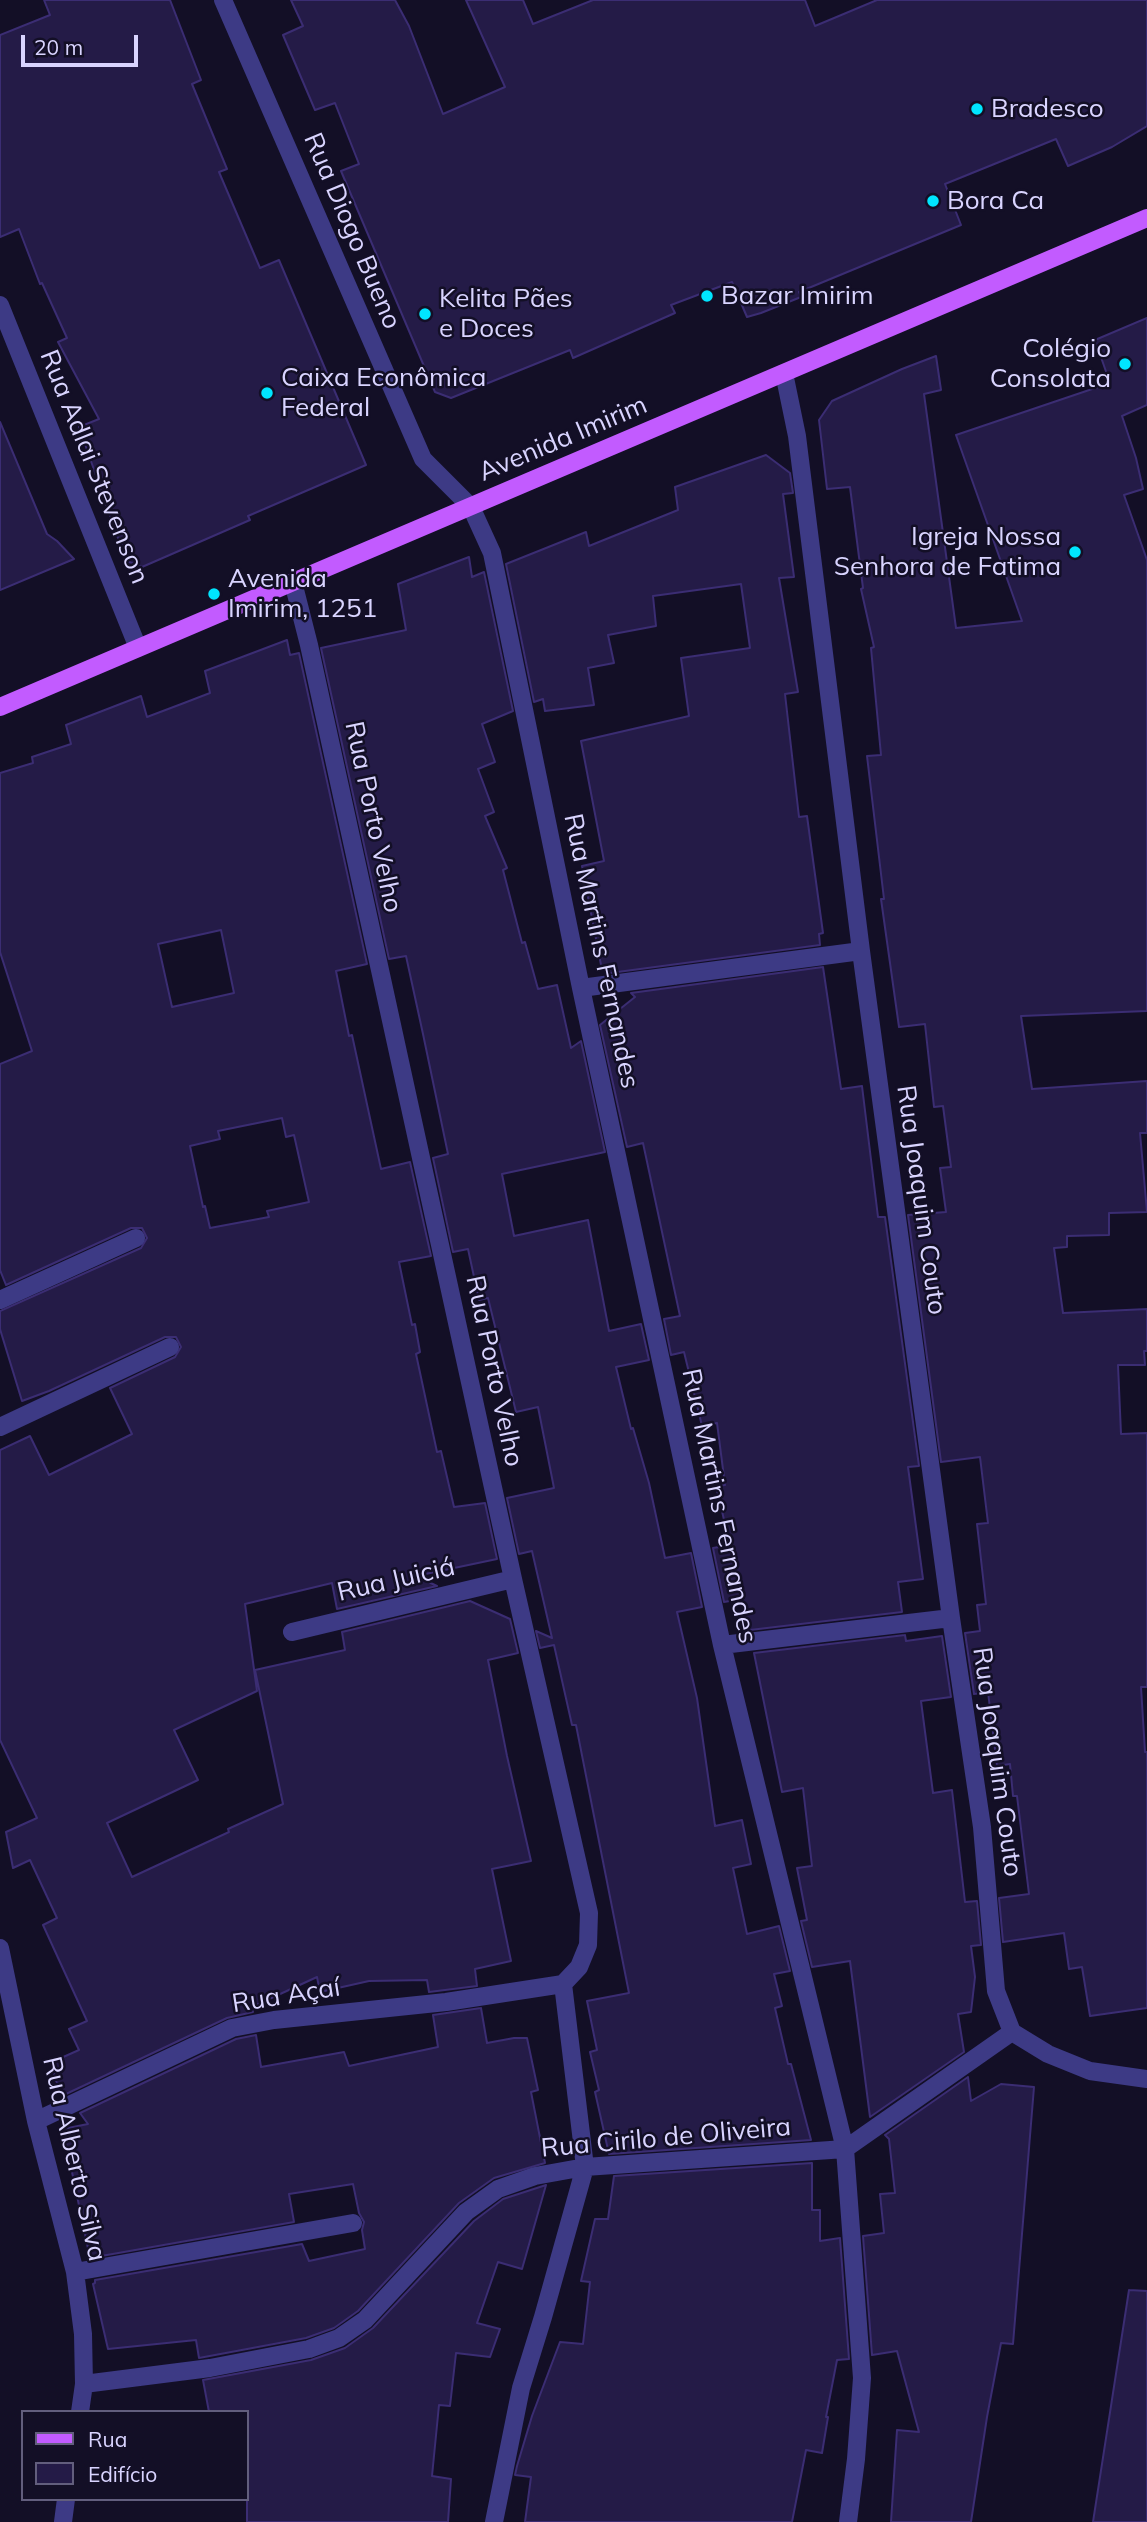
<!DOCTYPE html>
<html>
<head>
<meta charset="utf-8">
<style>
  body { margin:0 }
  #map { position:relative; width:1147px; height:2522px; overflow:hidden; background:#130f26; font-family:Mulish,sans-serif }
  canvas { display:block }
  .legend { position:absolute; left:21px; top:2410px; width:228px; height:91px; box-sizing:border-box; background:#130f26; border:2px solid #625e7d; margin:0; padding:9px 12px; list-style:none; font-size:21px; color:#d9d4ff }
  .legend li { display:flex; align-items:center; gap:14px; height:35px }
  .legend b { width:35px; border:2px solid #625e7d }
  .scale { position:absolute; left:21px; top:35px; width:117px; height:32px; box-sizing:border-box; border:4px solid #d9d4ff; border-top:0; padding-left:9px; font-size:21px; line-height:24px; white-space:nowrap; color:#d9d4ff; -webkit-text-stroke:5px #130f26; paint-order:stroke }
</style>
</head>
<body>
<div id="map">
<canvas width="1147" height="2522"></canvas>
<ul class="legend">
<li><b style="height:9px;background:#c25bff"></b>Rua</li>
<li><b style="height:19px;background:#241b47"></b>Edifício</li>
</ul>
<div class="scale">20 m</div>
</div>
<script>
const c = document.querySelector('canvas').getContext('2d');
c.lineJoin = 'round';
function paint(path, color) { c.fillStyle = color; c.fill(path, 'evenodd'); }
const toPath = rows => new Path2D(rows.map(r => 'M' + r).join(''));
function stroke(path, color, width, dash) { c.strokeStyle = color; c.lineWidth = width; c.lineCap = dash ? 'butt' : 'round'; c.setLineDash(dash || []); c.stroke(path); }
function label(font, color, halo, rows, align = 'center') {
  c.font = font + ' Mulish,sans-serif'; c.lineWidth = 5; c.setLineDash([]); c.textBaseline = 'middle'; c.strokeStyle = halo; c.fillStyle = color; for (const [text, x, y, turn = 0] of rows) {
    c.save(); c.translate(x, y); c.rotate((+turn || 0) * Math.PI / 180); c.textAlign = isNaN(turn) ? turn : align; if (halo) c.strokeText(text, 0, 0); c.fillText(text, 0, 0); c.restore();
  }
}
const building = toPath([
  [44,0,170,0,201,80,192,84,227,169,219,172,260,268,279,260,366,465,248,516,250,520,142,567,129,562,121,540,119,541,79,427,99,419,58,342,67,338,42,283,40,284,19,229,0,237,0,35,50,15,44,0],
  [291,0,395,0,409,26,443,114,505,87,466,0,523,0,533,24,593,0,805,0,815,26,877,0,1147,0,1147,126,1112,147,1068,166,1056,139,945,184,961,225,799,292,801,297,761,313,747,317,732,282,671,305,675,313,573,358,570,350,451,398,435,392,341,171,359,164,335,103,315,110,283,35,303,26,291,0],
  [1147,318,1147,405,1122,416,1136,458,1143,489,1124,495,1147,560,1147,1011,1021,1016,1032,1089,1147,1081,1147,1133,1140,1133,1147,1212,1109,1213,1109,1235,1067,1236,1067,1247,1054,1248,1063,1313,1147,1309,1147,1351,1144,1351,1145,1365,1118,1365,1121,1434,1147,1433,1147,1687,1141,1687,1145,1752,1147,1752,1147,2008,1090,2016,1082,1967,1069,1969,1064,1933,1003,1942,999,1898,1029,1894,1017,1796,1013,1796,1010,1764,997,1766,988,1692,974,1694,965,1633,980,1631,977,1605,986,1604,977,1524,988,1523,980,1457,941,1462,908,1215,946,1212,940,1168,951,1167,943,1106,934,1107,925,1024,899,1027,881,899,884,899,867,756,881,755,871,648,874,647,861,589,863,588,850,487,827,489,819,420,832,401,902,369,936,356,941,390,924,394,956,628,1022,621,956,435,1110,383,1095,340,1147,318],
  [0,422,47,534,57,541,74,559,0,590,0,422],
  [766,455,790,473,793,493,783,494,794,577,779,578,798,692,785,694,799,817,807,816,823,933,819,934,820,945,610,973,601,965,582,866,604,861,581,741,689,716,681,658,750,648,741,584,653,596,656,626,608,635,614,663,588,668,594,705,545,711,543,699,534,702,506,564,586,532,589,546,678,510,675,487,766,455],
  [469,557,472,577,484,572,513,711,482,724,495,762,478,769,494,812,485,816,507,868,503,870,522,943,525,942,538,989,557,985,571,1048,581,1041,605,1152,502,1174,514,1236,588,1220,609,1331,641,1324,649,1360,616,1367,631,1429,633,1428,649,1483,665,1558,691,1553,702,1607,677,1612,697,1698,715,1826,742,1820,751,1864,733,1868,747,1934,779,1926,790,1971,774,1974,782,2006,775,2008,788,2064,791,2064,811,2140,609,2154,595,2092,599,2090,590,2052,597,2050,587,2001,629,1993,576,1725,572,1725,554,1645,540,1648,536,1631,552,1638,532,1551,519,1554,507,1498,554,1488,538,1407,516,1412,488,1298,479,1300,468,1249,453,1252,433,1158,448,1154,423,1034,406,956,389,959,321,648,406,630,398,584,469,557],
  [287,640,290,655,299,653,367,964,336,971,349,1036,352,1035,381,1169,410,1162,431,1256,399,1262,412,1325,415,1324,420,1352,416,1354,437,1452,441,1451,454,1507,485,1503,497,1559,416,1576,437,1586,337,1609,332,1583,245,1604,257,1691,174,1730,198,1780,107,1823,132,1877,229,1832,228,1829,283,1804,255,1670,345,1650,342,1632,470,1601,510,1619,518,1653,488,1660,507,1756,531,1861,492,1869,511,1961,475,1969,477,1986,429,1992,427,1980,369,1981,320,1992,317,1977,252,2007,253,2012,227,2018,66,2094,55,2080,52,2062,79,2050,69,2029,87,2021,43,1925,57,1918,30,1860,13,1868,6,1832,37,1818,0,1740,0,1450,30,1436,49,1475,132,1434,110,1388,175,1357,181,1347,176,1337,165,1337,49,1391,22,1401,0,1329,0,1311,141,1248,147,1238,142,1228,131,1228,6,1285,0,1270,0,1064,32,1051,0,952,0,773,33,763,32,757,71,744,66,725,141,696,147,717,184,703,210,693,205,671,287,640],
  [221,930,234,993,172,1007,158,944,221,930],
  [282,1118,286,1137,294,1135,309,1202,267,1211,269,1217,210,1228,205,1206,203,1207,190,1146,220,1139,218,1131,282,1118],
  [823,967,841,1089,862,1086,878,1217,885,1217,919,1466,908,1467,923,1579,898,1582,902,1612,750,1630,741,1599,724,1602,713,1548,730,1545,716,1486,725,1485,717,1423,702,1426,684,1352,671,1355,664,1319,680,1316,643,1143,627,1147,600,1025,635,997,631,993,823,967],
  [905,1635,906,1641,942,1636,951,1697,921,1701,933,1793,952,1790,965,1902,977,1901,981,1945,971,1946,975,1977,971,2012,958,2014,964,2052,870,2117,850,1961,812,1967,801,1921,807,1920,797,1868,812,1866,803,1788,782,1792,754,1653,905,1635],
  [481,2008,487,2043,514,2038,527,2038,538,2090,531,2092,545,2163,494,2178,459,2203,358,2311,334,2328,306,2338,199,2358,196,2340,108,2349,93,2284,95,2283,95,2280,302,2244,309,2261,365,2249,362,2230,364,2222,359,2213,353,2184,289,2194,294,2222,90,2258,63,2129,88,2124,80,2113,236,2039,256,2035,261,2067,344,2052,349,2066,438,2047,433,2015,481,2008],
  [968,2077,971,2101,1001,2084,1034,2087,1013,2344,1001,2343,987,2417,971,2522,891,2522,897,2430,919,2432,897,2351,872,2355,863,2236,884,2233,880,2194,895,2193,889,2139,885,2135,968,2077],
  [812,2163,812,2210,820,2210,820,2241,840,2238,849,2359,837,2360,826,2417,828,2417,822,2453,806,2450,792,2522,525,2522,531,2477,515,2475,517,2466,532,2416,560,2342,583,2344,590,2282,581,2281,595,2219,608,2219,614,2176,812,2163],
  [546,2185,522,2269,498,2262,477,2323,500,2329,490,2357,456,2353,450,2406,439,2405,432,2476,451,2479,448,2522,247,2522,247,2412,209,2412,203,2380,311,2360,345,2348,373,2328,474,2221,503,2199,546,2185],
  [1129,2290,1147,2291,1147,2522,1093,2522,1129,2290]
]);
const minor = toPath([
  [223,0,423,459,471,507,492,553,581,988,722,1645,845,2149,862,2378,856,2459,848,2522],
  [0,305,138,648],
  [784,373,797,436,861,951,951,1618,982,1827,996,1991,1012,2032],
  [293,582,309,645,513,1579,589,1913,588,1945,579,1967,563,1984,585,2167,543,2317,521,2388,494,2522],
  [581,988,861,951],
  [0,1300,136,1238],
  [0,1427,170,1347],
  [292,1632,513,1579],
  [722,1645,951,1618],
  [0,1948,36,2121,75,2272,83,2334,84,2384,80,2412],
  [36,2121,232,2028,274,2020,446,2002,563,1984],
  [75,2272,353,2223],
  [84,2384,210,2368,309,2349,339,2338,365,2320,466,2212,498,2189,535,2176,585,2167,845,2149,1012,2032,1048,2054,1090,2071,1147,2079],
  [63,2522,66,2499]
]);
const major = toPath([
  [0,707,1147,218]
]);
const markers = [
  [977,109,7,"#00e5ff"],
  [933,201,7,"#00e5ff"],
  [707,296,7,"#00e5ff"],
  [425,314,7,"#00e5ff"],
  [1125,364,7,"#00e5ff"],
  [267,393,7,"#00e5ff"],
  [1075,552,7,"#00e5ff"],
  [214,594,7,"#00e5ff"]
];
const poiNames = [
  ["Bradesco",991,109],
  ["Bora Ca",947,201],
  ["Bazar Imirim",721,296],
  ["Kelita Pães",439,299],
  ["e Doces",439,329],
  ["Colégio",1111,349,"right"],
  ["Consolata",1111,379,"right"],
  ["Caixa Econômica",281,378],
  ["Federal",281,408],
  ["Igreja Nossa",1061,537,"right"],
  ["Senhora de Fatima",1061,567,"right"],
  ["Avenida",228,579],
  ["Imirim, 1251",228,609]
];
const streetNames = [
  ["Rua Diogo Bueno",352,231,67],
  ["Avenida Imirim",563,439,-23],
  ["Rua Adlai Stevenson",94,467,68],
  ["Rua Porto Velho",373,817,78],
  ["Rua Martins Fernandes",601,951,78],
  ["Rua Joaquim Couto",921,1200,82],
  ["Rua Porto Velho",494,1371,78],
  ["Rua Martins Fernandes",719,1506,78],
  ["Rua Juiciá",396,1580,-13],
  ["Rua Joaquim Couto",997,1762,82],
  ["Rua Açaí",286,1996,-9],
  ["Rua Cirilo de Oliveira",666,2138,-5],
  ["Rua Alberto Silva",74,2159,77]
];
paint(building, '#241b47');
stroke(building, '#3b2d73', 2);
stroke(minor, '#3d3a85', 18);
stroke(major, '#c25bff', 18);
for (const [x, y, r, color] of markers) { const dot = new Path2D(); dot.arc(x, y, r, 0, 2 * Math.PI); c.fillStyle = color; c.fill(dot); stroke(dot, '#130f26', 2.5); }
label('26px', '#d9d4ff', '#130f26', poiNames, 'left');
label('26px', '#d9d4ff', '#130f26', streetNames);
</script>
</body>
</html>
